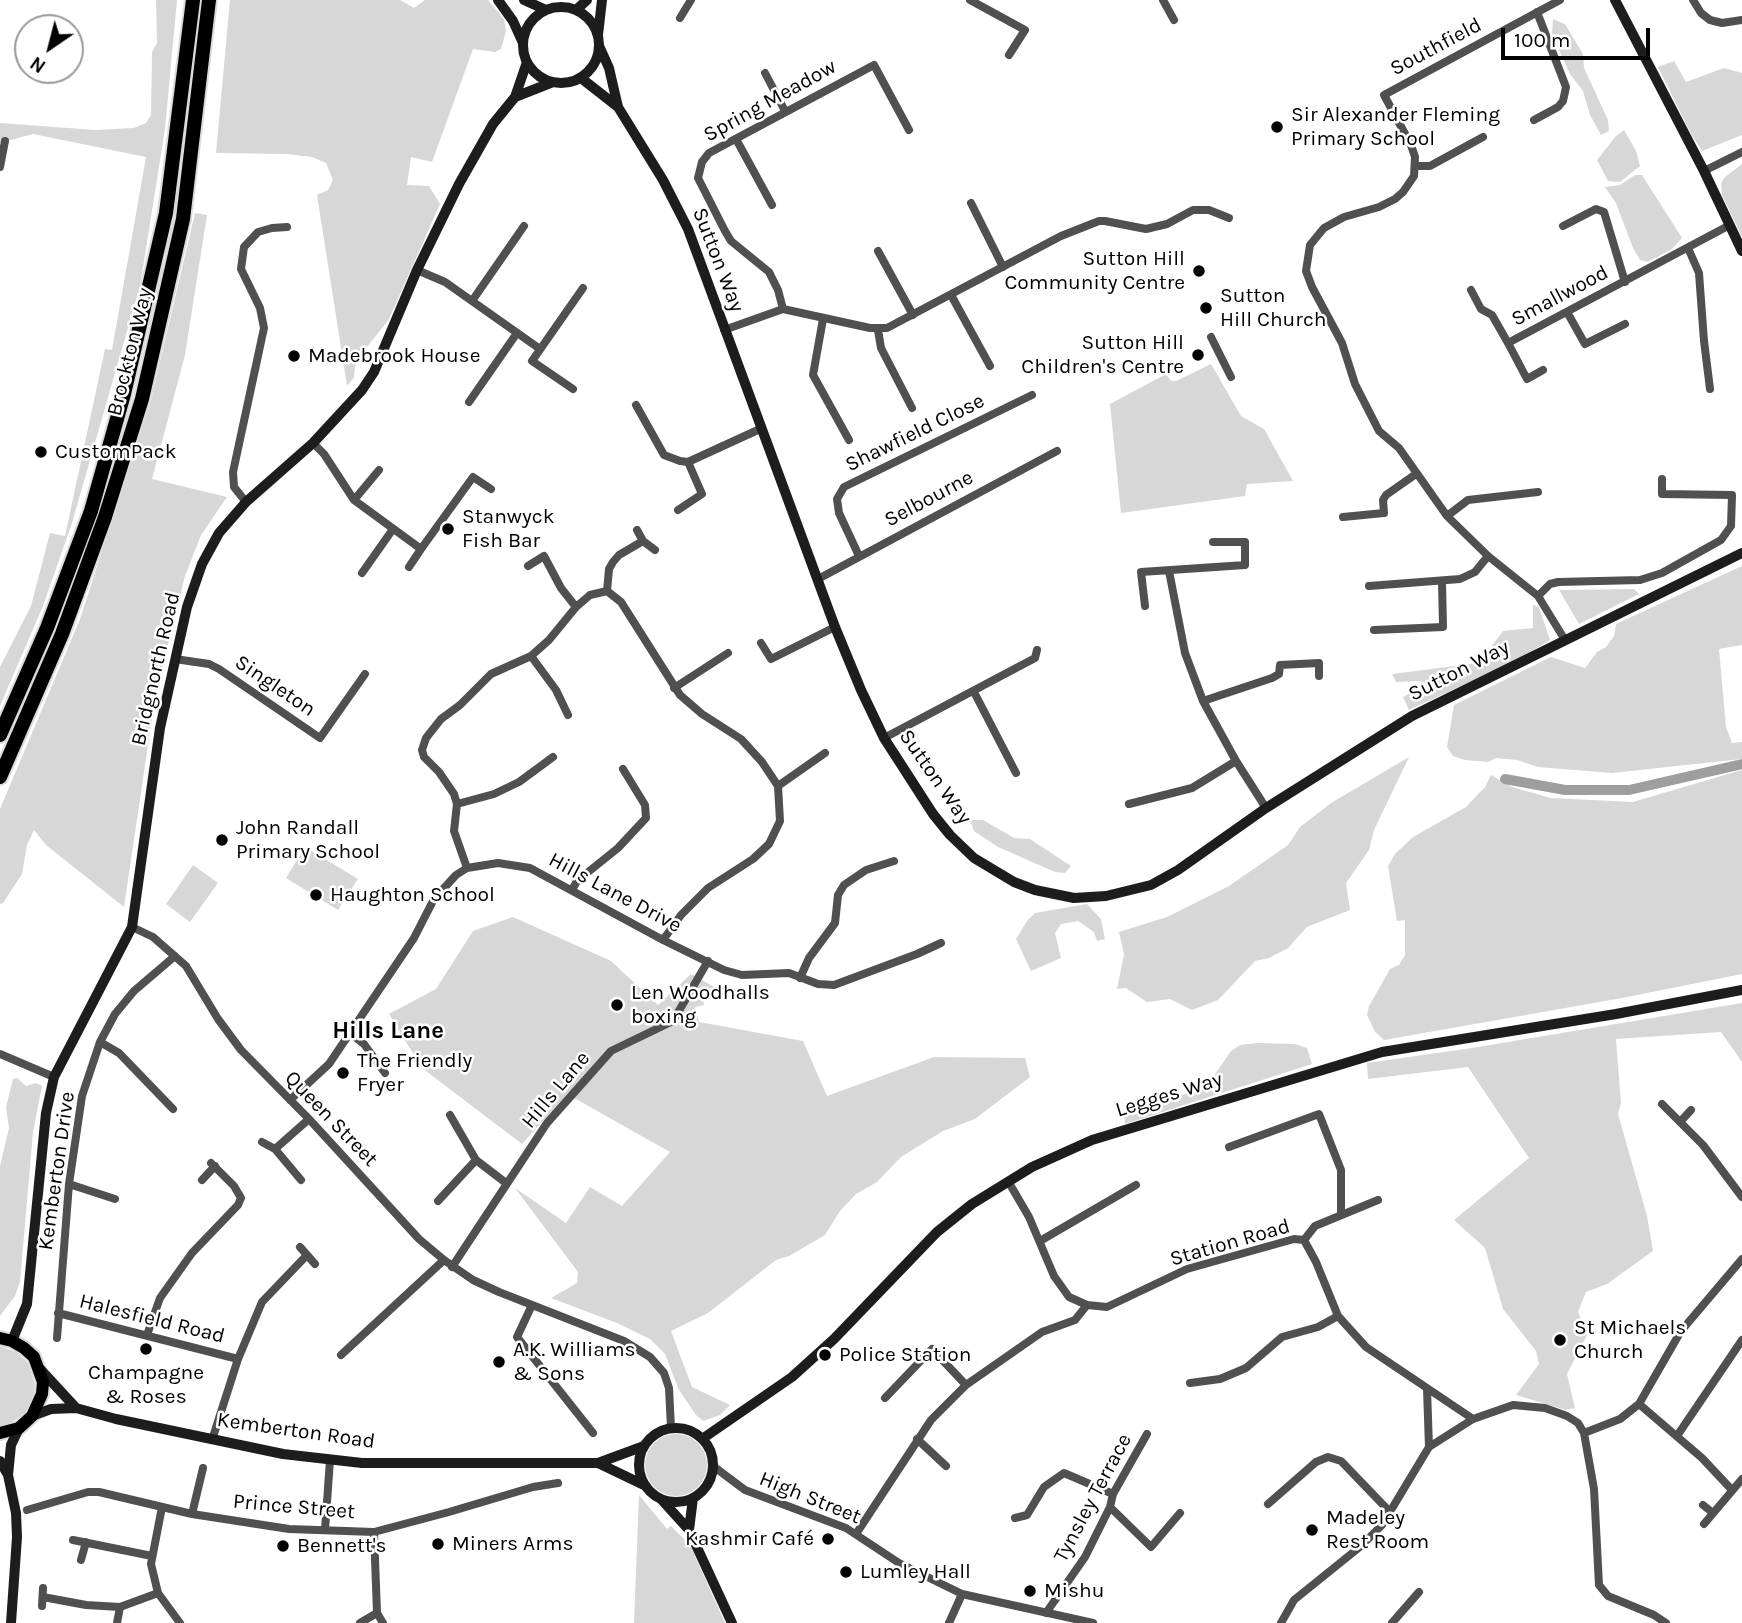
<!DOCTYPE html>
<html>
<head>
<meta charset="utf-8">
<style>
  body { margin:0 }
  #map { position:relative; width:1742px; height:1623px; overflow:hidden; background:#fff; font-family:Karla,sans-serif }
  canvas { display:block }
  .north { position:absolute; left:14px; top:14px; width:70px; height:70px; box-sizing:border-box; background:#fff; border:2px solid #999; border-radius:50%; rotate:215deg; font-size:19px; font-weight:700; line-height:28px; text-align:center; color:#000 }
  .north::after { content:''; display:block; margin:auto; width:24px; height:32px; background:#000; clip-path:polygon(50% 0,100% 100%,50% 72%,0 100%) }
  .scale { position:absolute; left:1501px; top:28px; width:149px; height:32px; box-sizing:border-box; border:4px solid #000; border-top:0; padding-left:9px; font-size:21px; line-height:24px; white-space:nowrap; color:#000; -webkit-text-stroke:5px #fff; paint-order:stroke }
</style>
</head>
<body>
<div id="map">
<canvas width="1742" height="1623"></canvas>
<div class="north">N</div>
<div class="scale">100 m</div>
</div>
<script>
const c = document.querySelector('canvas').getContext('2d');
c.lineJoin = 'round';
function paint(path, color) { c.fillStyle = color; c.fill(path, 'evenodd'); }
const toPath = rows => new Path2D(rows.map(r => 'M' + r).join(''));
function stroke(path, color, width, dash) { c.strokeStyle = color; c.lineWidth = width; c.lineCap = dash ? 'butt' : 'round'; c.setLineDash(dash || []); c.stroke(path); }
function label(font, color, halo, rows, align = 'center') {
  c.font = font + ' Karla,sans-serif'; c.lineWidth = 5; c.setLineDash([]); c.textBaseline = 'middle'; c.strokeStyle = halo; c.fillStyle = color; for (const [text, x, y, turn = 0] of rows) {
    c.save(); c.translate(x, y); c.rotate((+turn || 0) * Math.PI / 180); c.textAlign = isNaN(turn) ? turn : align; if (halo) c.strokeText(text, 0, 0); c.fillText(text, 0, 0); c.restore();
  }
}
const green = toPath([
  [156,0,177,0,165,129,140,286,72,523,43,606,0,706,0,667,31,606,50,533,65,536,105,349,112,350,146,157,33,134,0,143,0,123,95,130,134,128,146,123,151,115,152,52,157,43],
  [230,0,400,0,414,8,425,0,488,0,504,19,506,31,501,49,495,52,473,49,432,162,411,157,407,185,429,186,440,204,389,319,360,356,355,367,354,378,347,386,317,195,328,190,333,180,326,163,312,157,286,154,216,153],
  [1553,19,1565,24,1583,54,1584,68,1608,120,1609,131,1601,135,1590,115,1583,91,1570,74,1552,35],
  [1674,61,1686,82,1724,68,1742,73,1742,135,1702,151,1691,134,1658,67],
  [1624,130,1636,151,1640,166,1620,182,1608,181,1597,160,1616,136],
  [1742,164,1742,237,1722,195,1721,183,1725,177],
  [1635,175,1642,175,1682,238,1672,249,1648,262,1640,260,1633,248,1616,203,1605,187,1620,185],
  [195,213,207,215,185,355,152,479,227,497,201,535,185,576,155,698,124,907,46,845,34,830,27,845,22,874,3,903,0,904,0,809,80,619,151,400],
  [1211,364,1241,416,1264,429,1293,481,1247,484,1245,496,1121,513,1110,404,1166,374,1171,381,1176,381],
  [1742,566,1742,645,1719,649,1726,727,1732,743,1742,742,1742,759,1612,773,1538,767,1517,760,1496,758,1488,762,1465,760,1453,756,1447,747,1454,705,1551,657,1585,668,1597,652,1606,647,1614,636,1616,624],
  [1634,589,1639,594,1579,624,1559,590],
  [1533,605,1539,607,1550,640,1515,661,1409,710,1403,697,1423,686,1421,681,1396,682,1392,674,1479,663,1503,631,1533,628],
  [1409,757,1374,830,1369,850,1346,883,1350,910,1307,927,1288,948,1269,958,1255,961,1218,1000,1192,1010,1170,999,1147,1002,1126,988,1117,989,1124,954,1119,932,1167,917,1229,886,1288,845,1300,827,1331,803],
  [1742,770,1742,974,1622,998,1384,1040,1375,1032,1367,1015,1369,1006,1390,969,1399,965,1405,955,1405,920,1397,921,1388,866,1395,854,1413,837,1466,807,1485,787,1491,775,1512,787,1551,798,1633,802],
  [970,820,983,820,1014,838,1030,839,1071,866,1065,873,1055,872,998,847,974,831],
  [305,847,358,879,338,910,286,878],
  [193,865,218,883,190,922,166,904],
  [1087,904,1101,919,1105,939,1097,941,1094,932,1078,921,1061,924,1055,933,1061,958,1031,971,1016,939,1027,921,1035,913],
  [513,917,611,961,658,1005,691,974,718,989,702,993,704,1005,695,1007,699,1022,803,1041,827,1096,934,1057,1025,1058,1030,1077,975,1119,943,1131,901,1157,877,1182,856,1194,840,1211,825,1235,789,1256,776,1260,708,1313,671,1331,692,1387,730,1405,720,1415,703,1421,696,1415,679,1390,665,1354,650,1339,617,1323,551,1298,577,1283,578,1272,515,1188,566,1223,590,1187,622,1206,670,1152,567,1094,522,1144,422,1068,389,1014,436,989,473,931],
  [1742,1003,1742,1062,1721,1032,1616,1039,1621,1103,1618,1114,1647,1216,1653,1251,1607,1284,1586,1292,1578,1312,1587,1335,1567,1374,1575,1408,1566,1410,1516,1395,1539,1364,1536,1351,1503,1309,1485,1248,1454,1220,1529,1158,1468,1067,1368,1079,1367,1063,1472,1048],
  [1258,1043,1295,1044,1307,1048,1312,1064,1125,1124,1124,1113,1201,1089,1209,1083,1231,1051,1240,1045],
  [17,1078,26,1086,36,1083,42,1086,33,1132,20,1282,15,1296,0,1316,0,1166,9,1128,6,1107,13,1079],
  [0,1346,16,1352,28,1363,35,1385,32,1401,24,1414,10,1423,0,1426],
  '645 1465a31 31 0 1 1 62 0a31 31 0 1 1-62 0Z',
  [639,1495,667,1529,671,1526,690,1545,725,1623,634,1623]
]);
const canal = toPath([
  [1505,779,1565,790,1629,790,1742,764]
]);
const street = toPath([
  [970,0,1025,30,1009,55],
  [1163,0,1174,20],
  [1560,0,1384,95,1411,145,1415,157,1414,176,1403,192,1395,199,1379,207,1344,217,1324,228,1310,245,1306,271,1312,287,1342,343,1355,384,1379,431,1399,448,1447,516,1488,556,1538,596,1565,640],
  [1693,0,1701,13,1710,20,1722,23,1742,20],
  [680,18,691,0],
  [765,73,785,111],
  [1534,120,1558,107,1563,101,1566,87,1537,12],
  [736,139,772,205],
  [1415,166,1430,166,1483,137],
  [0,167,5,141],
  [1704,171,1742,152],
  [971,203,1003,267],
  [1563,226,1596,209,1604,212,1625,282],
  [1688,248,1699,273,1704,341,1710,389],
  [878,251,913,315],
  [417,270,445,282,540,349],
  [1471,290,1481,309,1492,315,1508,343,1728,226],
  [951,295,990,366],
  [472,301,524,226],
  [783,309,778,290,769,272,731,241,725,231,698,178,702,162,709,153,874,65,909,130],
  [1567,312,1585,344,1625,324],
  [823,319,813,375,849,440],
  [724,330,783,309,870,328,887,328,1061,236,1099,221,1105,221,1146,229,1167,224,1193,210,1209,210,1229,218],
  [878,330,881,348,912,408],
  [1211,337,1231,377],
  [1508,343,1527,379,1543,370],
  [573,389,532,361,583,288],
  [469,402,517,333],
  [636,405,664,455,680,461,688,462,760,429],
  [313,443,324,454,354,500,421,549,473,477,491,489],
  [354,500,379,470],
  [246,502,234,487,233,472,264,328,260,308,241,269,244,247,258,232,272,228,287,227],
  [678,510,702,494,688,462],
  [1447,516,1468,500,1538,492],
  [1343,517,1384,513,1383,500,1386,495,1416,474],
  [637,530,643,541,655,550],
  [859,556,839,513,837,499,844,487,1032,395],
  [528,566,544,556,561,588,576,607],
  [409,567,421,549],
  [1169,571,1185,653,1203,701,1236,761,1266,808],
  [362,573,393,529],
  [818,579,1057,451],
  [1369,586,1460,579,1475,572,1488,556],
  [607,591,609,569,613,562,619,555,643,541],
  [1538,596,1550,584,1558,582,1640,580,1662,573,1721,540,1731,526,1732,495,1662,494,1662,479],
  [1145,606,1141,572,1245,565,1245,542,1213,542],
  [1374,630,1443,627,1442,582],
  [761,643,771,659,835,627],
  [531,656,556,690,568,715],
  [175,659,209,664,219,669,320,738,365,674],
  [674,688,728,653],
  [974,692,1016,773],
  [1203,701,1272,678,1279,674,1280,665,1319,663,1319,676],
  [884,738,1035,658,1037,650],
  [778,786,825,753],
  [457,804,494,794,519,782,553,757],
  [1129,804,1192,788,1236,761],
  [467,868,454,831,457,804,454,794,439,772,424,757,422,750,426,738,441,719,460,705,491,674,531,656,549,640,576,607,590,595,607,591,621,602,680,695,702,714,741,739,762,762,778,786,780,821,769,844,753,859,708,888,681,915,663,940],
  [572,890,577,881,618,848,646,818,645,805,623,769],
  [132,927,153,937,186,966,218,1019,241,1050,309,1119,419,1239,444,1260,473,1280,499,1292,624,1341,650,1357,664,1373,669,1388,671,1428],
  [800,978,809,958,835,923,838,895,844,885,866,870,894,861],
  [350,1033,364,1044,385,1073],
  [100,1042,119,1053,173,1109],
  [0,1054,54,1077],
  [290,1100,329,1064,414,938,434,899,456,875,467,868,498,863,530,868,663,940,724,970,742,975,789,973,818,984,834,985,917,954,941,943],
  [1662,1104,1703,1145,1742,1197],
  [450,1115,476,1160,506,1183],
  [1680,1122,1691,1110],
  [262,1142,275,1149,301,1180],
  [1229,1147,1319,1114,1341,1170,1341,1215],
  [275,1149,309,1119],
  [202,1180,215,1166],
  [1008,1181,1029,1217,1054,1276,1069,1297,1087,1305,1107,1307,1187,1269,1294,1239,1304,1240,1316,1262,1338,1316,1366,1347,1473,1419],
  [69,1184,115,1199],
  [438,1201,476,1160],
  [1304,1240,1315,1226,1378,1200],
  [1040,1241,1136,1185],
  [300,1247,307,1255],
  [452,1267,547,1123,611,1051,673,1021,708,961],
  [532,1305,517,1337,593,1433],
  [58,1313,238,1359],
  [147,1335,160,1298,192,1253,238,1205,241,1198,234,1186,211,1163],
  [57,1338,69,1184,82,1096,100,1042,115,1014,134,991,175,956],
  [341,1355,444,1260],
  [1190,1383,1220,1379,1246,1368,1282,1337,1318,1327,1338,1316],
  [1427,1389,1429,1447],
  [885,1398,932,1349,966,1385],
  [1639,1404,1702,1458,1732,1490],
  [1584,1433,1620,1419,1639,1404,1681,1331,1742,1259],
  [1677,1436,1742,1340],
  [917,1439,946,1466],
  [212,1440,238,1359,262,1302,307,1255,315,1264],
  [713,1466,745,1490,846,1528,899,1563,962,1594,1093,1623],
  [1268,1504,1316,1462,1328,1457,1341,1461,1390,1512],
  [1703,1505,1713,1513],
  [162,1507,151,1564,158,1593,180,1623],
  [1110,1507,1151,1547,1180,1513],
  [27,1510,88,1492,99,1492,192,1514,289,1529,374,1532,449,1512,533,1487,558,1483],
  [192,1514,203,1468],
  [1015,1518,1027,1515,1044,1487,1064,1473,1113,1494],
  [1704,1524,1742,1479],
  [325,1530,330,1460],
  [374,1532,377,1613,383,1623],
  [856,1534,931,1420,966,1385,1042,1332,1075,1320,1087,1305],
  [73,1540,152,1556],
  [81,1560,86,1542],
  [43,1597,86,1605,120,1607,158,1593],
  [42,1606,43,1588],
  [1046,1613,1085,1557,1110,1507,1113,1494,1147,1434],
  [117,1623,120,1607],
  [360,1623,377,1613],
  [949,1623,962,1594],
  [1281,1623,1294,1600,1361,1546,1382,1525,1429,1447,1473,1419,1513,1405,1545,1408,1567,1416,1578,1423,1584,1433,1594,1489,1599,1585,1608,1596,1654,1615,1666,1623],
  [1392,1623,1419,1592]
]);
const secondary = toPath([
  [498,0,513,21,523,43],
  [524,0,546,10],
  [1615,0,1704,171,1742,251],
  '523 45a38 38 0 1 1 76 0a38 38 0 1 1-76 0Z',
  [576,10,587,0],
  [598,35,602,0],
  [600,48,609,68,618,107,663,180,688,229,835,627,861,690,884,738,933,814,950,835,974,858,1014,882,1035,890,1074,898,1106,896,1151,885,1178,870,1266,808,1412,716,1742,553],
  [581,78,618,107],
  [515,97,553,82],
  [12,1341,27,1304,46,1113,54,1077,132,927,160,728,187,607,202,564,219,533,246,502,313,443,362,390,374,372,417,270,459,184,493,124,515,97,527,62],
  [40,1369,76,1408],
  [32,1416,51,1409,76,1408,116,1419,283,1454,362,1463,598,1463,644,1446],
  '639 1465a37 37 0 1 1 74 0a37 37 0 1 1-74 0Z',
  [702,1439,792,1377,834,1339,937,1232,972,1204,1032,1167,1092,1140,1382,1052,1616,1014,1742,990],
  [0,1461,8,1475,16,1513,17,1537,11,1623],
  [598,1463,646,1486],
  [8,1475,11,1445,19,1428],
  [661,1499,689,1530,732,1623],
  [689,1530,693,1498]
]);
const primary = toPath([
  [0,1338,12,1341,24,1348,34,1357,43,1382,42,1394,32,1416,19,1428,0,1433]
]);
const highway = toPath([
  [0,735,47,628,91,511,124,394,166,213,193,0],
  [0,777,62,634,105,517,142,399,183,219,209,0]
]);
const markers = [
  [1277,127,7,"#000"],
  [1199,271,7,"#000"],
  [1206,308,7,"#000"],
  [1198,355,7,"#000"],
  [294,356,7,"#000"],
  [41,452,7,"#000"],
  [448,529,7,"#000"],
  [222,840,7,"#000"],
  [316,895,7,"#000"],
  [617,1005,7,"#000"],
  [343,1073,7,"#000"],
  [1560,1340,7,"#000"],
  [146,1349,7,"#000"],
  [825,1355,7,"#000"],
  [499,1362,7,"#000"],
  [1312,1530,7,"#000"],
  [828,1539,7,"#000"],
  [438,1544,7,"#000"],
  [283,1546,7,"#000"],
  [846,1572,7,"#000"],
  [1030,1591,7,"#000"]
];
const streetNames = [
  ["Southfield",1436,47,-28],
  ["Spring Meadow",770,101,-29],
  ["Sutton Way",718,260,69],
  ["Smallwood",1560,296,-28],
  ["Brockton Way",130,352,-76],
  ["Shawfield Close",915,433,-26],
  ["Selbourne",929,499,-28],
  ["Bridgnorth Road",156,669,-77],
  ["Sutton Way",1459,671,-27],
  ["Singleton",275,686,34],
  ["Sutton Way",935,777,55],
  ["Hills Lane Drive",615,893,28],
  ["Hills Lane",556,1090,-50],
  ["Legges Way",1169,1095,-17],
  ["Queen Street",331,1119,46],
  ["Kemberton Drive",57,1171,-82],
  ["Station Road",1230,1243,-16],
  ["Halesfield Road",152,1319,14],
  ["Kemberton Road",296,1431,8],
  ["High Street",810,1498,22],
  ["Tynsley Terrace",1093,1498,-62],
  ["Prince Street",294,1507,5]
];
const poiNames = [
  ["Sir Alexander Fleming",1291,115],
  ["Primary School",1291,139],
  ["Sutton Hill",1185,259,"right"],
  ["Community Centre",1185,283,"right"],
  ["Sutton",1220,296],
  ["Hill Church",1220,320],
  ["Sutton Hill",1184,343,"right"],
  ["Children's Centre",1184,367,"right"],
  ["Madebrook House",308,356],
  ["CustomPack",55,452],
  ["Stanwyck",462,517],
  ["Fish Bar",462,541],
  ["John Randall",236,828],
  ["Primary School",236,852],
  ["Haughton School",330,895],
  ["Len Woodhalls",631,993],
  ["boxing",631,1017],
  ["The Friendly",357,1061],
  ["Fryer",357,1085],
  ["St Michaels",1574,1328],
  ["Church",1574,1352],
  ["A.K. Williams",513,1350],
  ["& Sons",513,1374],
  ["Police Station",839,1355],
  ["Champagne",146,1373,"center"],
  ["& Roses",146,1397,"center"],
  ["Madeley",1326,1518],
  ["Rest Room",1326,1542],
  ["Kashmir Café",814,1539,"right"],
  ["Miners Arms",452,1544],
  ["Bennett's",297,1546],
  ["Lumley Hall",860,1572],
  ["Mishu",1044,1591]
];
const quarterNames = [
  ["Hills Lane",388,1031]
];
paint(green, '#d7d7d7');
stroke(canal, '#9e9e9e', 10);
stroke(primary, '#dbdbdb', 16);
stroke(highway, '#dbdbdb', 18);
stroke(street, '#505050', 8);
stroke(secondary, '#1d1d1d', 10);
stroke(primary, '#000', 12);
stroke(highway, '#000', 14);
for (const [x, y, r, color] of markers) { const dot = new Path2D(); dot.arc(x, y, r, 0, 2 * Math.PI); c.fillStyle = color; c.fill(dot); stroke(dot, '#fff', 2.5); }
label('21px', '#000', '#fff', streetNames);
label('21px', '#000', '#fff', poiNames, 'left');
label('bold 24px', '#000', '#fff', quarterNames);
</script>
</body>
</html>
